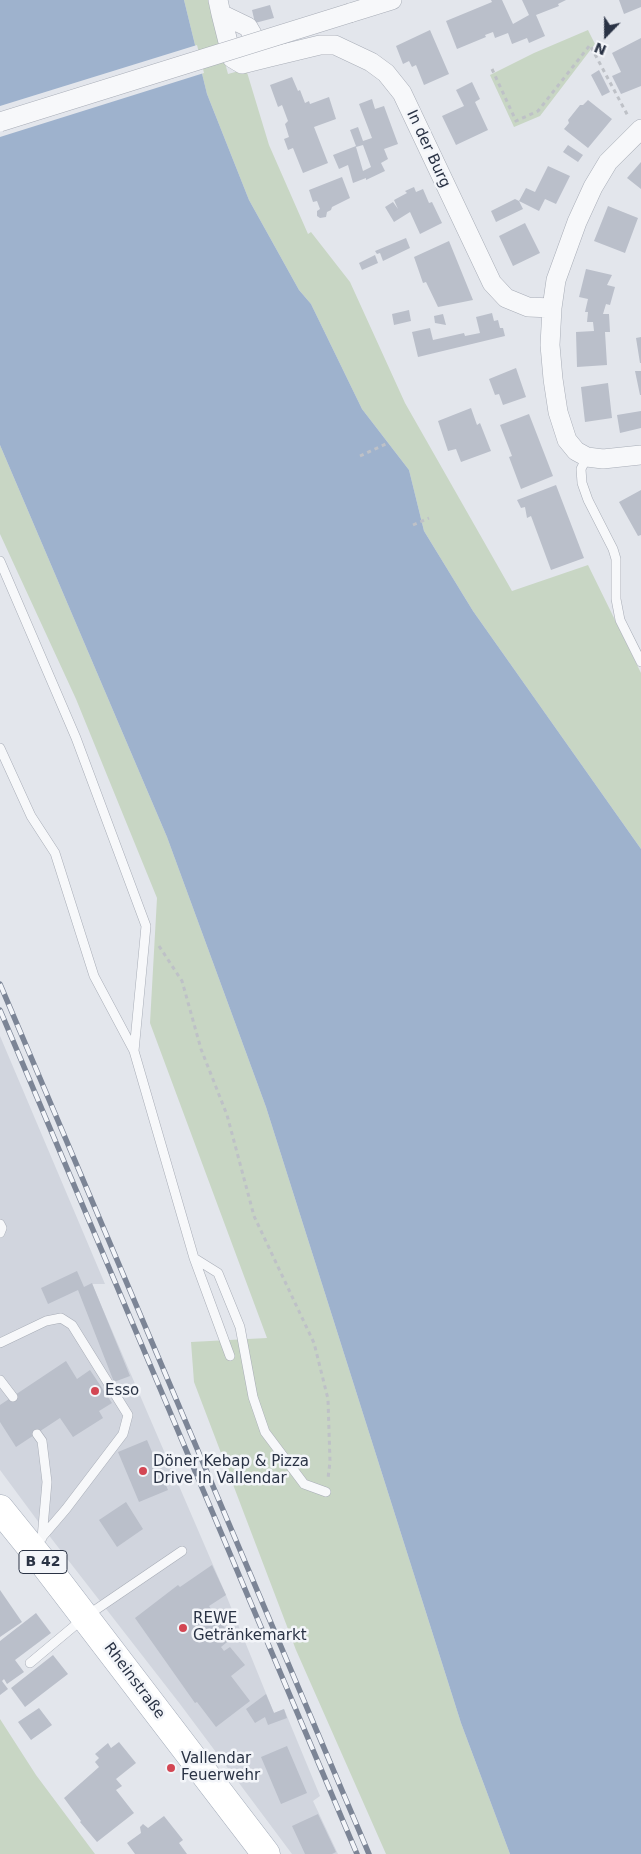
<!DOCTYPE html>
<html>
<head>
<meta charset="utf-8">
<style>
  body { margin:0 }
  #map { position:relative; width:641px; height:1854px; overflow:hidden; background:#e3e6ec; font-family:"DejaVu Sans",sans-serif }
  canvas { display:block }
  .north { position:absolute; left:581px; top:10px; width:50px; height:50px; -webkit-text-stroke:4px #f3f5f9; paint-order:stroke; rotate:202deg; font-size:14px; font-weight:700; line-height:20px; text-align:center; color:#2a3345 }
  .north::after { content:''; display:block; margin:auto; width:18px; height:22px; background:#2a3345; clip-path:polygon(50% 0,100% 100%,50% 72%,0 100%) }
</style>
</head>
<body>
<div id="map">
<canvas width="641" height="1854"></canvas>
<div class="north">N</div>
</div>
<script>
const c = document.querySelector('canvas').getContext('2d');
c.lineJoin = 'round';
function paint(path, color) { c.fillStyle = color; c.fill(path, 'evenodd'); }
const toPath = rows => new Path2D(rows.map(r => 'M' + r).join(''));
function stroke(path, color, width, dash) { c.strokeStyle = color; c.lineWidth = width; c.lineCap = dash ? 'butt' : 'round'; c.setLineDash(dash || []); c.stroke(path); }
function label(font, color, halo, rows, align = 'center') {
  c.font = font + ' "DejaVu Sans",sans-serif'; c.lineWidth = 5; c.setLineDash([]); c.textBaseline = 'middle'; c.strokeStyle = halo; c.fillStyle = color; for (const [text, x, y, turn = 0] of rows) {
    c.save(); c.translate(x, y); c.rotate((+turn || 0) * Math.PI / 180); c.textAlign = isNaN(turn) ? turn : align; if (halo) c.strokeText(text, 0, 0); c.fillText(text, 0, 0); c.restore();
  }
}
const built = toPath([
  [0,1036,105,1284,92,1284,226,1595,274,1713,284,1709,320,1796,313,1801,338,1854,292,1854,180,1704,37,1520,0,1470]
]);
const green = toPath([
  [184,0,208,0,228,74,246,69,269,145,308,234,311,232,350,282,405,403,512,591,588,565,641,673,641,849,473,611,424,531,409,470,362,409,311,304,299,290,249,200,207,94],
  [588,30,595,44,540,116,514,127,490,75,534,53],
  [0,445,167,837,266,1107,461,1723,510,1854,386,1854,296,1650,194,1382,191,1342,267,1338,150,1023,157,898,76,699,0,534],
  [0,1719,36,1775,95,1854,0,1854]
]);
const water = toPath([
  [0,0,184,0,207,94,249,200,299,290,311,304,362,409,409,470,424,531,473,611,641,849,641,1854,510,1854,461,1723,266,1107,167,837,0,445]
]);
const pier = toPath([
  [197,45,204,73,0,137,0,106]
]);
const building = toPath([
  [491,0,502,0,513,24,529,15,522,0,566,0,558,4,559,6,536,15,545,36,529,43,527,38,512,44,508,33,495,38,493,32,485,35,486,37,457,49,446,21,492,2],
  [619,0,641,0,641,7,624,14],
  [270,5,274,18,255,23,252,10],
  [430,30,449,74,424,85,416,65,412,67,409,61,403,64,396,46],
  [641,38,641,86,621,94,612,76,621,72,612,53],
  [599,70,610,92,602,96,591,75],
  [292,77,298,91,300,90,305,103,309,101,310,104,329,97,336,119,314,127,328,163,303,173,293,148,288,150,284,139,289,137,285,124,288,121,282,105,278,107,270,85],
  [472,82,480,99,475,102,488,130,456,145,442,116,464,106,456,90],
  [372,99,375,109,384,106,398,144,384,149,388,159,381,163,385,171,366,180,366,178,353,183,348,165,339,169,333,155,356,146,350,130,358,127,363,141,372,138,359,104],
  [363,145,371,167,363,171,356,147],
  [588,100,612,119,588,148,564,129,569,123,568,120,580,105,583,105],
  [568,145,583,155,578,162,563,152],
  [641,162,641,189,627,178],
  [548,166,570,176,556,204,545,199,539,211,519,201,523,209,496,222,491,211,515,199,519,201,526,188,535,192],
  [342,177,350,198,332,207,331,210,327,212,326,217,320,218,317,216,317,211,320,209,317,201,313,202,309,190],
  [414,187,416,192,423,189,429,203,432,202,442,223,420,234,410,212,394,222,385,207,393,202,398,209,394,200,407,193,405,191],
  [608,206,638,218,625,253,594,241],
  [525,223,540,253,513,266,499,236],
  [406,238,410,248,383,261,380,253,377,254,375,251],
  [449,241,473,300,438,307,426,282,423,283,414,257],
  [375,255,378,263,362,270,359,263],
  [586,269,612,275,607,285,615,287,610,305,606,304,603,314,609,314,610,332,605,332,607,365,577,367,576,332,594,331,593,322,587,322,588,312,585,312,588,299,579,297],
  [409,310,411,321,394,325,392,314],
  [492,313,494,321,498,320,500,328,503,328,505,336,418,357,412,332,430,328,433,340,464,333,465,336,480,333,476,317],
  [443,314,446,325,435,323,434,316],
  [641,337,641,363,640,363,636,338],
  [516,368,526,397,503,405,499,394,495,395,489,379],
  [635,371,641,371,641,395,640,395],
  [608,383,612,418,585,422,581,387],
  [471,408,477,425,480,423,491,451,461,462,456,449,448,451,438,421],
  [641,411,641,428,620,433,617,415],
  [529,414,553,476,521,489,509,457,512,456,500,425],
  [556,485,584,558,551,570,531,516,527,518,525,507,521,508,517,500],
  [641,490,641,535,638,536,619,502],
  [77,1271,84,1287,92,1283,130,1376,114,1382,78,1290,48,1304,41,1288],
  [66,1361,77,1379,90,1370,112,1403,99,1411,103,1418,73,1437,60,1418,16,1447,0,1422,0,1405],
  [147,1440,168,1490,139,1502,118,1452],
  [126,1502,143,1529,117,1547,99,1520],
  [212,1565,226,1595,209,1606,232,1638,221,1647,224,1651,230,1647,245,1665,231,1676,250,1701,216,1727,197,1702,195,1703,135,1618,178,1585,180,1587],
  [0,1590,22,1622,0,1637],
  [36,1613,51,1633,15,1660,24,1672,7,1684,4,1679,2,1681,8,1689,0,1695,0,1641],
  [53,1655,68,1674,25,1707,11,1688],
  [266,1694,274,1713,284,1709,287,1718,268,1725,265,1717,255,1723,246,1709],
  [39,1708,52,1725,31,1740,18,1722],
  [119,1742,136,1763,116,1779,122,1786,116,1790,134,1813,97,1842,80,1822,81,1821,64,1798,99,1767,95,1762,99,1758,95,1754,108,1743,111,1748],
  [287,1746,307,1793,281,1804,261,1757],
  [318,1814,336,1852,332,1854,305,1854,292,1826],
  [164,1816,183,1840,179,1843,187,1854,135,1854,127,1843,141,1833,140,1827,143,1824,148,1828]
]);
const path = toPath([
  [492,69,516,121,538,111,590,45,628,116],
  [360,456,388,443],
  [413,525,429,518],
  [159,946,182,981,201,1049,227,1115,254,1216,314,1343,328,1399,330,1462,328,1478]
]);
const lane = toPath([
  [587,457,581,469,582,483,588,500,613,549,616,559,616,599,620,620,641,662],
  [0,561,76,738,146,926,134,1051],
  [0,748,31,816,55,853,94,976,134,1051,194,1258,230,1356],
  [0,1224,2,1228,0,1233],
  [194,1258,218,1273,240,1327,253,1397,265,1432,304,1484,326,1492],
  [0,1343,46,1321,61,1318,72,1325,128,1415,123,1434,66,1509,42,1537],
  [0,1380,13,1397],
  [37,1434,42,1441,47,1482,42,1538],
  [30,1663,85,1617,182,1551]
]);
const street = toPath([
  [218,0,221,14,232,58,242,64,266,58,248,27,221,14],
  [350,13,392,0],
  [266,58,320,45,335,45,371,62,386,73,402,93,492,283,506,298,528,307,552,308],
  [641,129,608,162,593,187,577,222,556,280,552,308,550,345,553,379,558,412,567,440,576,451,587,457,603,459,641,455]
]);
const primary = toPath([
  [0,1509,42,1561,266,1854]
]);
const rail = toPath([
  [0,984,369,1854],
  [0,1010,357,1854]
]);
const streetBridge = toPath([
  [0,122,350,13]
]);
const markers = [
  [95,1391,5,"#d34653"],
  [143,1471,5,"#d34653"],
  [183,1628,5,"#d34653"],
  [171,1768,5,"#d34653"]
];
const shields = [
  [43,1562,48]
];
const shieldNames = [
  ["B 42",43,1562]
];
const streetNames = [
  ["In der Burg",428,149,65],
  ["Rheinstraße",134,1681,53]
];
const poiNames = [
  ["Esso",105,1391],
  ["Döner Kebap & Pizza",153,1462],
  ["Drive In Vallendar",153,1479],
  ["REWE",193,1619],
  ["Getränkemarkt",193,1636],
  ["Vallendar",181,1759],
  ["Feuerwehr",181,1776]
];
paint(built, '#d1d5de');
paint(green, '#c8d6c4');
paint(water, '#9eb2cd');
paint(pier, '#e3e6ec');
paint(building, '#babfca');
stroke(lane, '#a8adb7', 10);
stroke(street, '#a8adb7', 20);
stroke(primary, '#a2aab8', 29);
stroke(path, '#bec1c7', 3, [4, 4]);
stroke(lane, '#f7f8fa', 9);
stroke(street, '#f7f8fa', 19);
stroke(primary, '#fff', 28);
stroke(rail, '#7c8596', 5.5);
stroke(rail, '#f3f5f9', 4, [11]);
stroke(streetBridge, '#a8adb7', 20, []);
stroke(streetBridge, '#f7f8fa', 19);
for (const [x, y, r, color] of markers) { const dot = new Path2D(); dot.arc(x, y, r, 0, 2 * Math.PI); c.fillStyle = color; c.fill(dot); stroke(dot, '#f3f5f9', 2); }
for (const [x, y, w] of shields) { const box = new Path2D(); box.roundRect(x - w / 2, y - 11.5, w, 23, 4); c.fillStyle = '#f3f5f9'; c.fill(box); stroke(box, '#2a3345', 1); }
label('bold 14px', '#2a3345', null, shieldNames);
label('15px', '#2a3345', '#f3f5f9', streetNames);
label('15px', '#2a3345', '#f3f5f9', poiNames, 'left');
</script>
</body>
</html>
